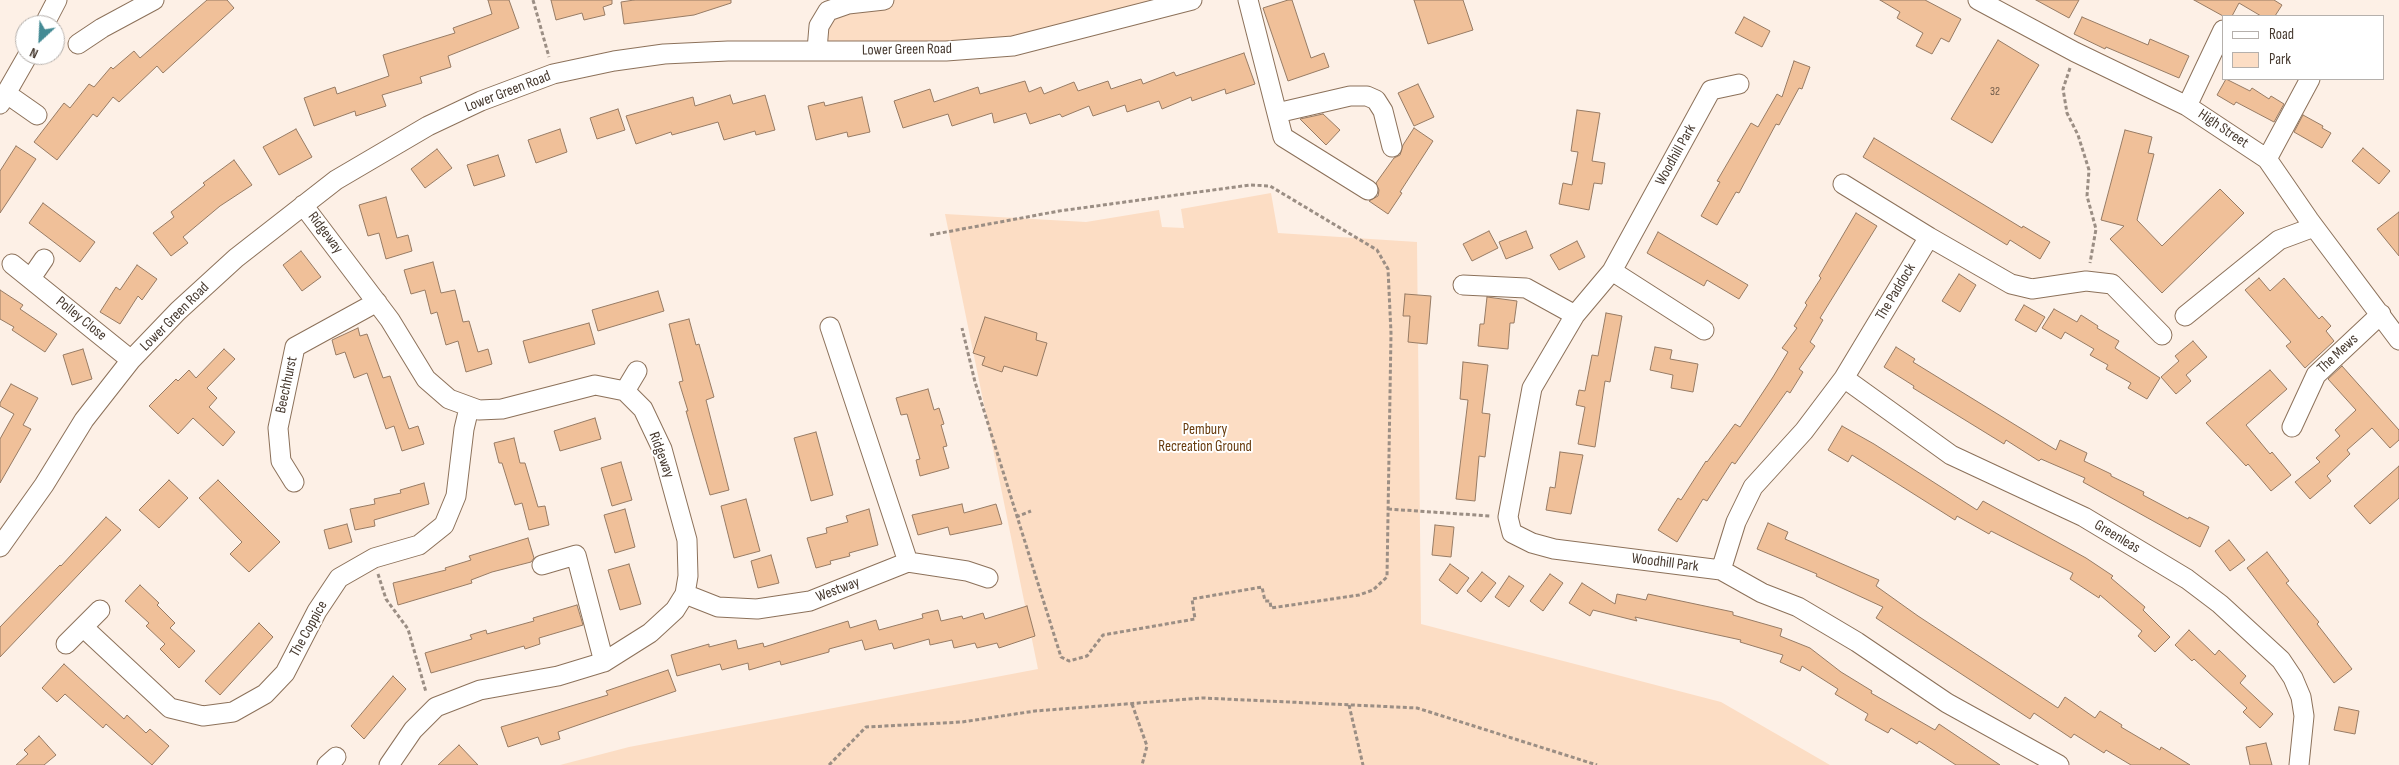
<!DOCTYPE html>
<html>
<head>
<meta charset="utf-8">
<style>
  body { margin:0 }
  #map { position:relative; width:2399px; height:765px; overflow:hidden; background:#fdf0e6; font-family:"Sofia Sans Condensed",sans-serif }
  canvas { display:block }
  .legend { position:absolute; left:2222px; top:15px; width:162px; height:65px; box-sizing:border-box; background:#fff; border:1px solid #b5b0ac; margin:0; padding:6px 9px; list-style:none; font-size:15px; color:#46392f }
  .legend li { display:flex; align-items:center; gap:10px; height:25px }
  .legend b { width:25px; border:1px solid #b5b0ac }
  .north { position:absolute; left:15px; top:15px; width:50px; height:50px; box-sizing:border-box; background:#fff; border:1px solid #b5b0ac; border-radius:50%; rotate:205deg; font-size:14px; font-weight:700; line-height:20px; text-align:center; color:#46392f }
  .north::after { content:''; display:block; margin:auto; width:18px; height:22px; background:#438a94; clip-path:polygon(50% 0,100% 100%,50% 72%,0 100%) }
</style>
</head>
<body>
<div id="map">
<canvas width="2399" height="765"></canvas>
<ul class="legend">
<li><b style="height:6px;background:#fff"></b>Road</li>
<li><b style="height:14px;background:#fcddc4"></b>Park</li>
</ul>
<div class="north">N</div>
</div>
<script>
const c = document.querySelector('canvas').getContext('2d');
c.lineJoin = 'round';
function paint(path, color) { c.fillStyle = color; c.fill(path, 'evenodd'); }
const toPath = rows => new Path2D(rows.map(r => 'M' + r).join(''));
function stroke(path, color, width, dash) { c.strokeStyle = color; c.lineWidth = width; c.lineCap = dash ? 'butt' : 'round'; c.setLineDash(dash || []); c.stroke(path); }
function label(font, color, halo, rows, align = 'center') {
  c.font = font + ' "Sofia Sans Condensed",sans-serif'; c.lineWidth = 4; c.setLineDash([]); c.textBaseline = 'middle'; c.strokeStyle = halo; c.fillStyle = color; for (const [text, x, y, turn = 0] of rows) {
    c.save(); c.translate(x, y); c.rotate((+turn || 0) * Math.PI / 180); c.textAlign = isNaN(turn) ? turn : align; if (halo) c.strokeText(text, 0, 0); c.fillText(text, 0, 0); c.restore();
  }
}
const green = toPath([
  [884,0,1166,0,1013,46,817,50,828,11],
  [1271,193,1278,233,1417,242,1421,624,1721,702,1830,765,560,765,629,747,1038,669,945,214,1086,222,1159,210,1162,227,1184,228,1181,209]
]);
const building = toPath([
  [207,0,227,0,234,8,163,73,157,66,119,102,113,97,97,117,93,114,57,160,34,142,64,103,70,108,89,84,94,87,111,67,113,69,134,51,140,58,207,0],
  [488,0,509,0,519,28,448,56,451,67,420,77,422,83,382,95,386,106,356,116,355,111,314,126,304,98,335,87,337,94,389,76,383,55,455,33,453,28,492,14,488,0],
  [551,0,612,0,612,4,603,7,605,15,584,20,582,13,556,20,551,0],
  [634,0,731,0,731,3,694,15,624,24,621,2,634,0],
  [1288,0,1292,0,1311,58,1324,53,1329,67,1288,81,1263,8,1288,0],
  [1414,0,1463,0,1473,30,1428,44,1414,0],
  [1880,0,1925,0,1961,19,1949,42,1941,38,1932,54,1916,46,1923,33,1897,18,1900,12,1880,0],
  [2036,0,2079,0,2069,18,2036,0],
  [2194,0,2274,0,2282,5,2275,16,2261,16,2239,3,2232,16,2223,16,2194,0],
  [1744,17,1770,31,1762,47,1735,33,1744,17],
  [2082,17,2148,45,2150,39,2189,56,2179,78,2106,47,2105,49,2074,34,2082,17],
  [1998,40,2039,65,1992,143,1951,119,1998,40],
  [1244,53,1255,84,1226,94,1225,89,1192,101,1191,97,1162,109,1159,101,1127,112,1125,105,1093,116,1089,106,1062,117,1060,114,1030,124,1026,113,994,123,992,113,952,126,948,114,903,128,894,101,930,89,934,102,978,87,980,94,1025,81,1029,92,1041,87,1044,94,1074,82,1078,91,1108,81,1111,89,1141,79,1143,84,1174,72,1176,76,1244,53],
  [1794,61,1810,67,1802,89,1799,88,1779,125,1776,124,1739,193,1736,192,1717,225,1701,216,1720,182,1717,181,1751,123,1758,127,1777,94,1782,97,1794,61],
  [2226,79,2250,91,2252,88,2269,99,2271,96,2284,104,2274,122,2236,102,2234,105,2217,95,2226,79],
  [1418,84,1434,117,1414,126,1398,93,1418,84],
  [730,95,733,104,765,95,775,130,756,135,755,131,724,140,718,122,672,135,671,132,636,144,626,116,693,97,695,106,730,95],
  [862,97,870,132,848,137,847,132,816,140,808,106,824,102,825,106,862,97],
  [618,109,625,130,597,139,590,118,618,109],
  [1577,110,1600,113,1592,161,1605,163,1602,184,1594,183,1589,210,1559,204,1563,183,1572,185,1578,152,1571,151,1577,110],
  [1323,114,1340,130,1326,145,1300,119,1323,114],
  [2303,115,2323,126,2322,128,2331,133,2322,148,2294,132,2303,115],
  [1414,128,1433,141,1400,192,1402,193,1388,214,1369,201,1378,196,1379,190,1376,183,1394,158,1400,155,1403,145,1414,128],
  [296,129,312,157,279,175,263,147,296,129],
  [560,129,567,152,536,163,528,140,560,129],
  [2125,130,2152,137,2148,153,2154,154,2137,220,2162,246,2220,189,2244,213,2162,293,2110,239,2124,226,2101,220,2125,130],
  [1874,138,2022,228,2023,226,2050,242,2040,259,2010,240,2007,245,1863,157,1874,138],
  [16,146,36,159,0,213,0,171,16,146],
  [2363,148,2390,171,2379,184,2352,161,2363,148],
  [437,149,452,168,425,188,411,169,437,149],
  [498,155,505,176,474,186,467,165,498,155],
  [234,160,252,185,220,206,183,237,188,243,171,256,153,233,174,217,171,212,205,185,203,183,234,160],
  [386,197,397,238,408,235,412,251,386,259,379,233,368,236,359,205,386,197],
  [43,203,95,242,80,262,29,223,43,203],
  [2399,212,2399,256,2377,229,2399,212],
  [1856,213,1877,226,1820,318,1823,320,1810,342,1815,346,1799,369,1803,372,1790,393,1787,391,1735,464,1732,462,1707,501,1703,499,1677,542,1658,530,1678,498,1681,500,1706,461,1707,462,1735,424,1740,427,1773,377,1788,352,1782,348,1797,328,1794,326,1807,305,1805,303,1821,278,1819,276,1856,213],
  [1489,231,1498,248,1472,261,1463,244,1489,231],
  [1526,231,1533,248,1506,259,1499,242,1526,231],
  [1658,232,1748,285,1739,299,1707,280,1704,286,1647,253,1658,232],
  [1577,241,1585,257,1559,270,1550,255,1577,241],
  [301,251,321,277,302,291,283,265,301,251],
  [433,262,441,293,455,290,463,322,469,321,478,352,488,349,492,364,466,372,458,341,446,345,437,312,431,314,425,290,411,294,404,270,433,262],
  [137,265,157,279,142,300,138,296,120,324,100,312,116,287,120,290,137,265],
  [1959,274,1976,285,1960,312,1942,301,1959,274],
  [2259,278,2270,291,2284,278,2319,319,2322,316,2331,326,2326,331,2334,341,2305,368,2286,346,2291,342,2245,290,2259,278],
  [0,290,23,305,20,309,57,334,45,352,12,330,14,327,0,319,0,290],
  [658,291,664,311,598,331,592,310,658,291],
  [1405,294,1431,296,1427,344,1408,342,1410,316,1403,316,1405,294],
  [1487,297,1517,301,1514,323,1510,323,1508,349,1478,346,1480,324,1484,324,1487,297],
  [2024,305,2045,317,2036,332,2015,320,2024,305],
  [2054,309,2077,322,2081,315,2098,326,2097,328,2119,341,2115,348,2160,378,2147,399,2128,388,2131,383,2106,369,2108,365,2090,355,2094,349,2065,332,2061,339,2042,328,2054,309],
  [1606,313,1622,316,1610,382,1605,381,1595,447,1578,444,1585,407,1576,405,1579,390,1585,391,1592,355,1598,356,1606,313],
  [985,317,1037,333,1036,340,1047,343,1037,376,1004,366,1002,372,982,365,985,357,973,353,985,317],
  [689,319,696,345,699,344,714,397,706,400,729,490,710,495,686,411,688,411,679,382,683,381,669,324,689,319],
  [589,323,595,344,529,363,523,341,589,323],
  [358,328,360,336,367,334,383,378,390,376,409,429,418,426,424,444,402,451,394,426,386,429,367,373,354,378,345,352,336,355,332,340,358,328],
  [2193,341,2207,357,2186,375,2191,381,2176,394,2161,377,2179,361,2175,356,2193,341],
  [1655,347,1672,350,1670,359,1698,364,1693,392,1671,388,1673,375,1650,370,1655,347],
  [1896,347,1915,359,1913,362,2056,450,2060,440,2087,453,2084,461,2111,474,2111,476,2144,492,2143,495,2188,519,2189,517,2209,527,2200,547,2083,482,2085,478,2041,459,2039,461,2006,440,2004,444,1913,388,1914,386,1884,367,1896,347],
  [83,349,92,379,72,385,63,355,83,349],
  [224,349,235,359,207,388,217,398,209,407,235,432,223,446,193,418,178,434,149,406,176,379,178,381,189,370,196,378,224,349],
  [1463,362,1488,365,1482,413,1490,414,1485,457,1479,456,1475,501,1456,499,1468,400,1460,399,1463,362],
  [2342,366,2399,430,2399,440,2390,448,2372,428,2347,450,2350,454,2327,476,2331,481,2310,499,2295,482,2320,462,2316,458,2340,436,2335,430,2356,410,2328,379,2342,366],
  [2270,370,2287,389,2246,425,2270,454,2272,452,2291,475,2271,491,2248,464,2246,466,2206,423,2270,370],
  [11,384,38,398,23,425,31,429,0,483,0,439,14,414,0,406,0,403,11,384],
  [928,389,934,410,939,408,944,424,941,425,947,446,943,447,949,468,920,476,916,460,920,459,907,414,901,415,896,398,928,389],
  [595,418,601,439,560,451,554,431,595,418],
  [1842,426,1874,444,1977,510,1983,501,2086,558,2113,576,2111,578,2145,607,2143,610,2170,637,2155,652,2138,636,2142,631,2100,595,2099,598,2070,579,2073,573,1991,531,1989,534,1957,516,1955,520,1852,455,1848,462,1828,450,1842,426],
  [816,432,833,495,811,501,794,438,816,432],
  [514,438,520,463,525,463,538,507,545,506,549,525,529,530,522,503,515,505,502,463,499,463,494,443,514,438],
  [1560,452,1583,455,1571,514,1546,510,1550,487,1555,488,1560,452],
  [621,462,632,500,612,506,601,468,621,462],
  [2399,466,2399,498,2370,524,2354,506,2399,466],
  [169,480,188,498,159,528,139,510,169,480],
  [218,480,280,542,249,572,230,554,242,542,199,498,218,480],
  [424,483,429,504,374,520,375,526,355,530,350,509,375,504,374,499,401,493,400,490,424,483],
  [746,499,760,551,734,558,721,506,746,499],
  [962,504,964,513,996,504,1002,524,950,535,948,527,918,535,912,515,962,504],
  [625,509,635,547,615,553,604,515,625,509],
  [869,509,878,545,849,553,850,556,830,561,831,564,816,568,807,538,827,533,826,528,848,522,846,516,869,509],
  [106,517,121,530,0,657,0,627,60,565,61,566,106,517],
  [1768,523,1788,532,1785,539,1879,580,1876,586,1918,616,2058,708,2065,697,2095,718,2100,711,2122,725,2121,727,2160,750,2161,747,2190,765,2131,765,2106,750,2104,753,2074,734,2071,738,2034,713,2030,719,1876,618,1883,607,1816,576,1817,574,1757,549,1768,523],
  [347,524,352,542,329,549,324,530,347,524],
  [1435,525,1454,527,1451,557,1432,555,1435,525],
  [528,538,534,558,531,562,492,572,471,580,472,583,398,605,393,583,446,570,445,568,471,560,469,556,528,538],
  [2229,540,2245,560,2230,571,2215,551,2229,540],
  [2267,552,2289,581,2286,583,2319,622,2317,624,2352,669,2334,683,2247,568,2267,552],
  [771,555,779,583,758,588,751,561,771,555],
  [629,564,641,604,620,610,608,570,629,564],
  [1450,564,1469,578,1457,594,1439,580,1450,564],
  [1482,572,1496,583,1481,602,1467,591,1482,572],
  [1550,574,1563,583,1543,611,1530,601,1550,574],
  [1509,576,1524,586,1509,607,1495,597,1509,576],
  [1582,583,1615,604,1617,594,1646,600,1648,594,1733,612,1733,615,1782,629,1780,636,1810,648,1841,672,1872,691,1871,693,1935,730,1939,724,2000,765,1956,765,1919,741,1917,744,1891,728,1888,733,1865,720,1868,714,1835,694,1838,689,1802,666,1800,671,1780,662,1783,655,1740,642,1741,640,1635,617,1637,621,1593,610,1590,616,1569,603,1582,583],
  [140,585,159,603,157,605,175,623,170,628,195,651,179,668,160,649,165,644,146,626,149,623,125,601,140,585],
  [577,605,583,625,539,638,540,644,525,649,524,646,431,673,425,653,472,639,470,635,486,630,487,634,534,621,533,618,577,605],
  [1027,606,1035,636,999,648,997,643,977,648,975,643,954,648,952,640,930,645,929,639,894,649,892,643,865,650,862,640,829,649,829,652,781,665,780,661,749,670,748,663,722,670,720,664,677,676,671,655,709,644,709,647,736,640,738,649,763,643,764,647,848,621,850,628,876,620,879,630,923,618,922,614,938,610,941,621,962,616,963,619,983,613,985,619,1027,606],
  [259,623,273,637,220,695,205,681,259,623],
  [2189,630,2215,655,2219,650,2246,676,2240,683,2273,714,2260,728,2243,712,2247,708,2194,659,2192,661,2175,645,2189,630],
  [64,664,124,719,127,715,146,733,150,729,169,746,152,765,106,724,103,728,65,694,57,702,42,688,64,664],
  [668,670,676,691,558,732,560,739,541,745,538,737,508,747,501,727,608,695,606,691,668,670],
  [393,676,406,689,364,739,351,726,393,676],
  [2339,707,2359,711,2355,734,2334,730,2339,707],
  [39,736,56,755,44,765,16,765,28,754,24,750,39,736],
  [2266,743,2272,765,2250,765,2246,747,2266,743],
  [459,745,478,765,438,765,459,745]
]);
const path = toPath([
  [533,0,549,57],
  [2070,68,2063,89,2067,113,2078,135,2089,170,2087,196,2096,229,2090,263],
  [930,235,1059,211,1250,185,1270,186,1377,250,1388,269,1391,333,1387,577,1373,590,1359,595,1271,608,1270,601,1265,601,1262,587,1192,599,1195,619,1103,635,1087,656,1069,661,1061,657,975,382,962,328],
  [1388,509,1490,516],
  [1016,517,1031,511],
  [378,574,386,599,408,629,426,692],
  [1132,704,1147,746,1142,765],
  [1349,705,1363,765],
  [829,765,866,727,962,722,1035,711,1203,698,1417,708,1597,765]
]);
const minor = toPath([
  [1248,0,1283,137,1368,190],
  [1978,0,2075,52,2187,106,2267,159,2309,220,2399,340],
  [44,25,57,0],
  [78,44,102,28,154,0],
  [817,50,819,26,828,11,848,4,884,0],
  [1739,84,1711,90,1612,271,1575,315,1532,388,1508,517,1512,533,1532,543,1554,549,1721,570,1762,593,1798,607,1857,642,1947,703,2059,765],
  [7,94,37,115],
  [0,104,28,55],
  [2187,106,2223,30],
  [1277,113,1350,96,1367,96,1376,100,1383,111,1392,147],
  [2267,159,2310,79],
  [1843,184,1929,237],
  [303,205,390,320,426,379,449,399,479,410,502,409,595,385,625,391,643,409,662,449,687,540,688,576,685,594,675,610,650,633,604,662,558,676,480,690,436,707,413,730,389,765],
  [12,264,131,360],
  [1612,271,1704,330],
  [31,278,44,259],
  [1463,285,1526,288,1575,315],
  [2185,316,2279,240,2314,227],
  [830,327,908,562],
  [1844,378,1951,455,2084,517,2187,579,2220,604,2281,660,2293,678,2301,697,2304,716,2299,765],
  [625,391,637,371],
  [2292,427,2316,375,2381,314],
  [294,482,281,461,278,428,295,347,377,302],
  [0,547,44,485,84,420,131,360,178,311,236,258,336,180,428,126,481,101,553,74,614,61,664,54,728,51,946,51,1013,46,1192,0],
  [542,565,576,555,604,662],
  [1721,570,1736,522,1753,487,1804,431,1844,378,1929,237,2011,284,2032,289,2086,281,2112,284,2162,335],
  [685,594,718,607,757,609,810,601,908,562,967,571,988,578],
  [83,627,170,708,203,716,233,712,265,694,285,673,317,611,339,578,374,558,419,545,444,525,456,496,464,429,469,408],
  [66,644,100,610],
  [327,765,336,757]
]);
const numberNames = [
  ["32",1995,92]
];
const streetNames = [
  ["Lower Green Road",907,50,-1],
  ["Lower Green Road",508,92,-21],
  ["High Street",2223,129,34],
  ["Woodhill Park",1676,155,-61],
  ["Ridgeway",325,233,53],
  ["The Paddock",1896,292,-59],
  ["Lower Green Road",175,317,-45],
  ["Polley Close",81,319,39],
  ["The Mews",2338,354,-43],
  ["Beechhurst",287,385,-78],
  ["Ridgeway",661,455,70],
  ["Greenleas",2117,537,31],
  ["Woodhill Park",1665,563,7],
  ["Westway",838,590,-21],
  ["The Coppice",309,629,-61]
];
const parkNames = [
  ["Pembury",1205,430],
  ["Recreation Ground",1205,447]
];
paint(green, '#fcddc4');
paint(building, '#f0c099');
stroke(building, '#977b64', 1);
stroke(minor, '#8c715a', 21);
stroke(path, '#9b8e84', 3, [4, 2.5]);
stroke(minor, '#fff', 19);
label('12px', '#705b4a', null, numberNames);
label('15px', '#46392f', '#fff', streetNames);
label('15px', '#673a0c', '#fff', parkNames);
</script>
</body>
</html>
